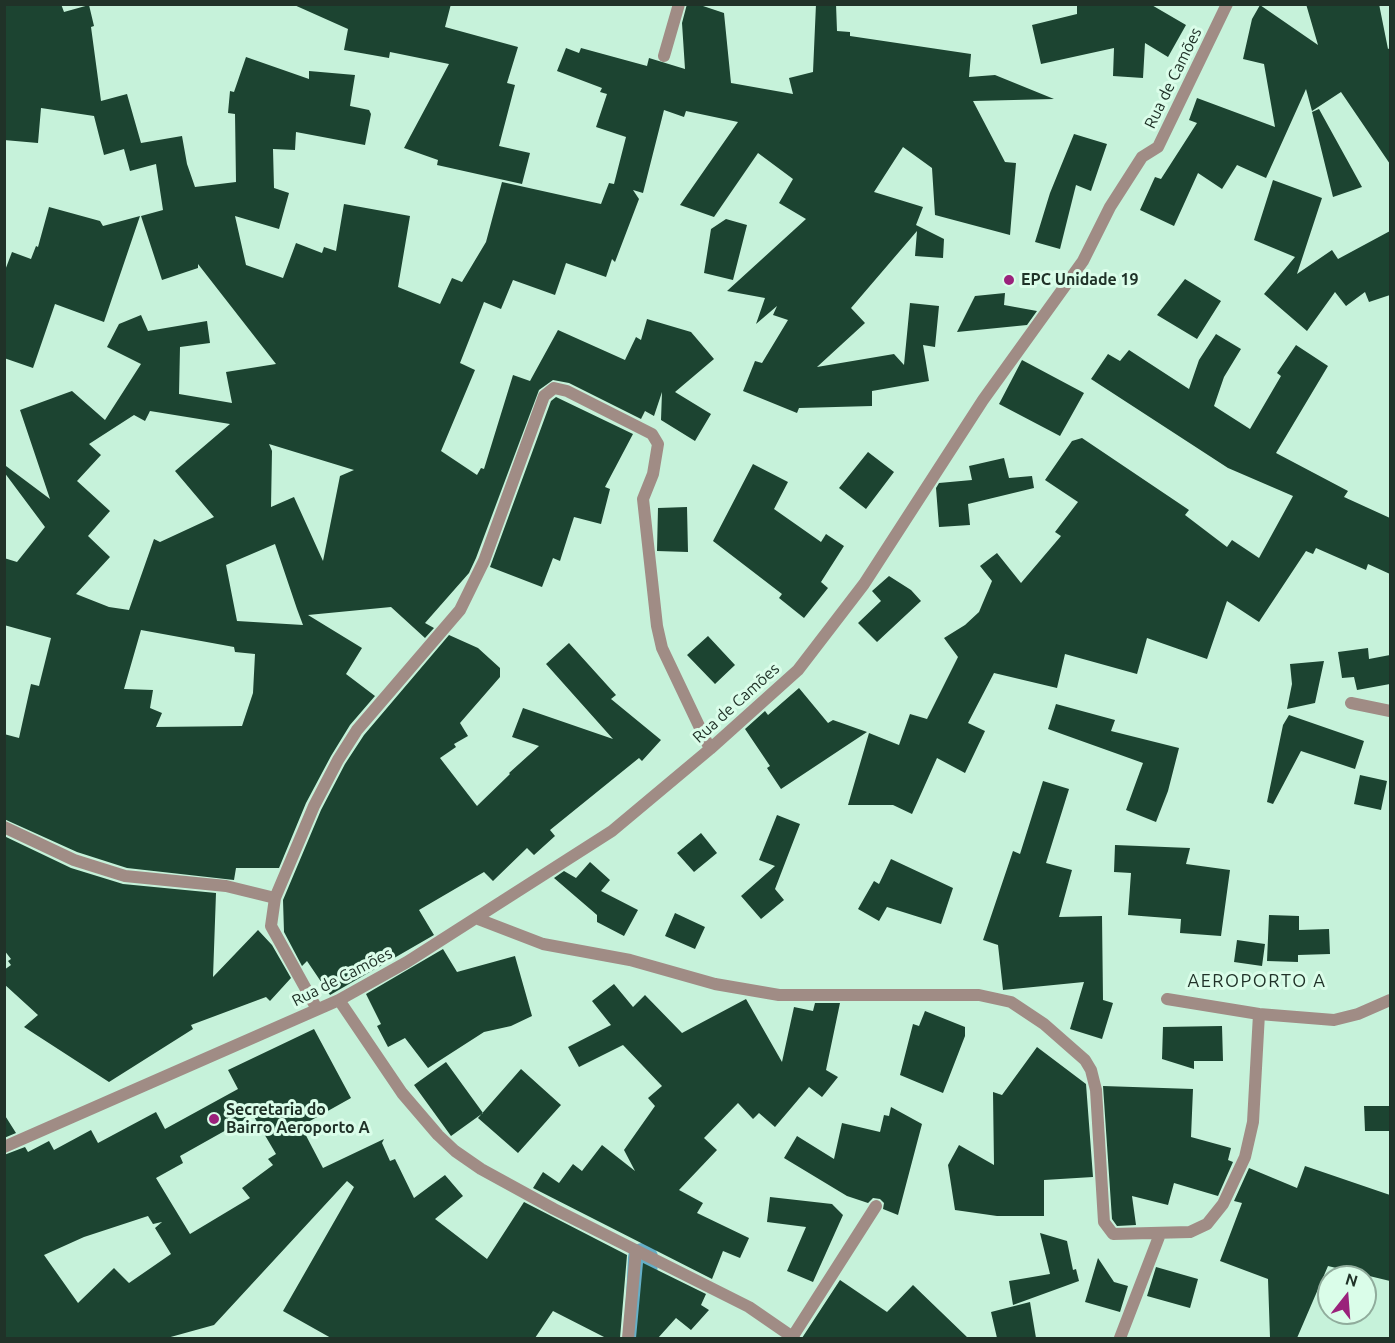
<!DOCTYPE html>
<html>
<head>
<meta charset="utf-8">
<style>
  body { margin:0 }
  #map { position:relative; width:1395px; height:1343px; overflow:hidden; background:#c6f2da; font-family:Ubuntu,sans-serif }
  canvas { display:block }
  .frame { position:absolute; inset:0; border:6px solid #203228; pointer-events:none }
  .north { position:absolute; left:1317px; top:1265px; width:60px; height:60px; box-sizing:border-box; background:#dafde9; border:2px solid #90ac9c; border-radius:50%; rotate:17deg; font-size:16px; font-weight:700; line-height:24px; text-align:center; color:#203228 }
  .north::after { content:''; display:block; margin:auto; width:21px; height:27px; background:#9a227b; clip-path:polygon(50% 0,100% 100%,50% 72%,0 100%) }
</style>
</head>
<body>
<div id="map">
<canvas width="1395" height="1343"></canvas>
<div class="frame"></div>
<div class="north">N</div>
</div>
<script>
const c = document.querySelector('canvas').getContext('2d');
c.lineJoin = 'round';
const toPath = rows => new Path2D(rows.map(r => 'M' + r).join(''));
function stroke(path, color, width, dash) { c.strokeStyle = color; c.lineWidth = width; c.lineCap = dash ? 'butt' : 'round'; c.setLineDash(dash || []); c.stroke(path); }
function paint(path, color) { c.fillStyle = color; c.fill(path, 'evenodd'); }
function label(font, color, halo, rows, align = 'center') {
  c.font = font + ' Ubuntu,sans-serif'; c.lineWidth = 6; c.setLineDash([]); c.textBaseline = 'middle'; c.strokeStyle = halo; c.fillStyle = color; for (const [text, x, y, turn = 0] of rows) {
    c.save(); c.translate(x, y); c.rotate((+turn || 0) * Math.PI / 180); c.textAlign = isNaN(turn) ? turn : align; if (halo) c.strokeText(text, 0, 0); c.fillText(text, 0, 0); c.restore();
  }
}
const canal = toPath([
  [639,1338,643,1258]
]);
const building = toPath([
  [4,4,61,4,64,12,89,5,94,26,91,27,101,101,127,94,141,143,182,136,187,164,195,187,236,182,235,114,228,113,230,91,234,92,246,57,309,79,309,71,355,75,350,106,369,110,371,114,365,145,296,132,295,150,273,149,274,188,289,193,279,229,235,216,246,265,283,278,296,243,322,253,324,247,336,251,344,204,410,216,398,287,440,304,452,278,462,282,486,242,502,182,601,204,609,183,614,184,626,137,596,127,607,94,600,92,602,88,557,71,566,48,579,53,581,48,647,66,649,58,685,69,682,23,687,4,697,4,724,13,731,83,793,94,789,78,813,72,816,4,836,4,837,31,850,32,850,36,971,54,969,77,995,75,1054,99,973,101,1005,162,1016,163,1010,235,935,215,932,168,903,147,874,192,923,207,916,225,944,239,943,258,915,256,917,231,851,308,865,323,817,367,894,354,904,365,910,303,939,306,935,347,923,345,929,381,872,391,872,406,799,408,797,413,743,391,755,361,762,363,788,320,773,315,777,306,756,324,765,298,727,291,806,219,779,203,793,179,758,153,714,217,680,205,738,122,686,111,684,117,664,110,643,193,633,190,639,199,615,262,612,259,606,277,566,263,555,295,513,280,501,309,484,302,460,363,475,370,441,451,477,475,481,468,484,469,513,375,530,381,558,330,625,360,636,337,641,340,647,319,691,332,714,359,675,392,711,414,695,441,661,420,662,392,654,416,645,411,641,419,569,383,553,380,539,390,476,558,469,573,425,623,434,628,425,638,391,607,308,615,362,648,346,674,375,696,350,725,331,756,306,803,279,868,236,868,234,880,127,868,77,852,4,819,4,734,19,738,31,684,39,686,51,638,4,625,4,558,17,562,45,527,4,472,4,468,6,466,50,499,20,410,72,391,105,420,141,364,107,347,119,324,141,315,148,331,207,321,210,343,180,347,179,394,232,403,226,372,276,364,198,264,198,268,162,280,141,216,163,210,156,164,130,171,124,149,104,155,94,116,41,108,38,143,4,140],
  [150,411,230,424,175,471,214,517,160,542,154,539,129,610,109,607,76,594,110,557,88,536,110,511,77,481,101,455,89,444,134,415,145,421],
  [269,444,354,470,340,476,323,561,294,497,271,507,272,451],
  [275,544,297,609,303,625,237,621,226,565],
  [141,630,234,647,235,652,255,654,253,693,242,726,156,727,162,713,150,708,153,690,124,689],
  [292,4,451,4,445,27,518,47,507,83,515,85,499,146,530,153,522,184,437,165,438,160,404,148,449,64,390,52,389,58,344,50,348,29],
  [1150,4,1186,25,1168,57,1145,43,1143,78,1113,76,1114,48,1041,64,1032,25,1077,14,1077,6],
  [1306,4,1379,4,1388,49,1390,48,1390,164,1341,92,1312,111,1306,89,1266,178,1237,165,1222,189,1198,173,1174,226,1140,210,1155,177,1161,179,1197,123,1189,120,1197,98,1275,127,1264,64,1243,59,1252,19,1260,5,1318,45],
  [1319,109,1362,187,1333,197,1312,112],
  [1074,134,1107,144,1091,191,1076,185,1060,249,1035,242,1050,193],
  [1273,180,1322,198,1297,274,1332,250,1338,259,1390,231,1390,295,1369,302,1365,292,1346,306,1335,292,1307,331,1264,294,1295,257,1254,240],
  [49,207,100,221,103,226,140,216,104,322,55,304,33,368,4,358,4,273,12,252,31,259,36,246,38,247],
  [726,219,747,225,733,280,704,273,711,229],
  [1185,279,1221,301,1197,339,1157,315],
  [1005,293,1004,305,1037,311,1027,325,957,332,975,296],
  [1216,334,1241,349,1224,377,1214,406,1250,429,1281,376,1277,373,1296,345,1328,366,1276,453,1348,491,1344,497,1390,518,1390,574,1368,564,1366,570,1316,548,1313,554,1306,551,1259,622,1227,601,1207,659,1147,638,1137,674,1065,654,1057,688,994,673,968,723,985,731,965,773,937,758,912,814,893,805,848,805,869,733,899,745,910,714,927,719,958,657,944,638,965,625,979,612,992,581,980,566,997,553,1021,583,1061,536,1055,532,1078,502,1045,480,1072,441,1082,438,1189,510,1185,515,1227,547,1232,540,1259,558,1293,496,1228,468,1091,379,1108,354,1120,361,1129,350,1189,389,1199,360],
  [1022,360,1084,393,1060,436,999,404],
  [556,397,633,434,605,487,610,489,601,524,574,517,560,561,553,558,542,587,490,567,551,401],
  [868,452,894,472,866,509,839,488],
  [1004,458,1009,478,1032,476,1034,488,968,504,970,525,939,527,936,488,939,483,972,480,969,466],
  [753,464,788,482,774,509,821,542,826,534,844,546,821,582,828,588,804,618,779,598,782,594,713,541],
  [687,507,688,552,657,551,658,508],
  [889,576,911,590,921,601,877,642,858,623,881,601,872,591],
  [449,635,478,648,500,668,500,677,460,723,468,736,454,744,456,747,440,758,477,806,510,774,509,773,539,746,512,737,523,708,613,739,546,664,569,643,616,695,611,699,661,740,642,761,639,758,550,830,555,836,534,855,527,848,493,881,484,872,419,910,434,935,330,995,307,961,302,966,284,932,283,900,321,810,345,764,364,735],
  [708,636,735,665,715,684,687,655],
  [1368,648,1369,659,1390,655,1390,684,1357,690,1354,677,1342,678,1338,652],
  [1324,661,1315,703,1287,709,1292,684,1290,664],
  [799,688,828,723,833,720,867,732,781,789,767,768,770,766,745,729,765,711,768,715],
  [1056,704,1115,720,1111,731,1179,748,1168,791,1156,822,1126,810,1143,763,1048,729],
  [1289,715,1364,741,1355,769,1301,751,1273,804,1267,802,1283,725],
  [1360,775,1387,781,1381,810,1354,804],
  [1043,781,1069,789,1046,863,1072,870,1059,917,1102,916,1103,1000,1113,1003,1102,1039,1070,1029,1084,982,1003,990,998,945,983,940,1013,851,1020,854],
  [777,815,800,824,775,889,784,900,761,919,741,896,775,866,759,860],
  [701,833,717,853,694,872,677,853],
  [4,836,71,868,123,884,216,893,213,977,258,930,272,945,291,978,270,1001,266,997,191,1025,193,1029,109,1082,24,1027,38,1015,4,984,4,970,11,965,8,961,11,959,4,950],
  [1115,845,1190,848,1186,864,1230,870,1221,936,1180,933,1181,919,1128,915,1131,873,1114,872],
  [891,859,953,888,941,924,887,907,879,921,858,909,874,881,879,884],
  [590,862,610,880,601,891,638,910,624,936,597,922,597,915,554,878,564,871,576,878],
  [675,913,705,927,695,949,665,936],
  [1269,915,1299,916,1299,930,1329,929,1330,954,1298,955,1298,962,1267,961],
  [1237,940,1265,944,1262,966,1234,962],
  [443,949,457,972,515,956,532,1016,511,1026,484,1032,428,1068,405,1038,388,1047,377,1026,381,1024,366,994],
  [614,984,633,1007,645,995,682,1033,746,999,782,1062,794,1007,813,1011,815,1003,840,1003,826,1070,838,1077,822,1097,809,1087,775,1127,759,1113,753,1119,738,1103,704,1138,717,1150,679,1190,703,1203,697,1213,749,1238,740,1258,723,1251,712,1279,533,1188,543,1172,559,1183,573,1164,582,1171,602,1145,635,1171,624,1150,655,1106,648,1098,662,1086,623,1045,579,1067,568,1047,611,1025,592,1001],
  [925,1011,965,1027,965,1036,943,1093,900,1075,913,1024,919,1026],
  [1222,1026,1223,1061,1194,1061,1194,1069,1162,1059,1163,1027],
  [314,1029,351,1098,301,1126,323,1168,384,1139,382,1143,390,1161,395,1159,414,1198,445,1175,463,1196,435,1219,487,1259,524,1202,627,1255,620,1338,606,1338,553,1311,535,1338,331,1338,283,1311,354,1187,347,1181,214,1325,167,1338,4,1338,4,1155,25,1147,28,1152,49,1141,54,1150,91,1130,98,1143,156,1112,165,1129,238,1089,228,1070],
  [253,1115,276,1154,268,1159,273,1165,242,1188,250,1198,190,1234,156,1178,183,1163,180,1156],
  [148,1216,153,1224,162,1222,155,1228,171,1254,129,1283,114,1268,78,1303,44,1255,84,1237],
  [1037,1047,1086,1084,1093,1177,1044,1180,1044,1216,997,1216,955,1210,948,1165,959,1145,994,1165,993,1092,1002,1095],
  [446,1062,483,1113,451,1136,414,1085],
  [521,1069,561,1105,518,1153,478,1118],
  [1103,1086,1193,1089,1191,1137,1231,1148,1228,1160,1233,1162,1218,1196,1174,1183,1168,1205,1132,1196,1136,1225,1117,1226,1112,1219],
  [1364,1106,1390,1106,1390,1131,1365,1131],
  [891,1107,922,1124,898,1215,883,1209,884,1203,880,1199,873,1198,868,1203,847,1196,784,1158,797,1136,834,1159,842,1123,880,1132,884,1115,889,1116],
  [4,1114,16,1133,4,1138],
  [1305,1166,1390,1195,1390,1281,1328,1266,1297,1338,1270,1338,1268,1279,1220,1261,1242,1203,1234,1201,1249,1168,1297,1188],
  [770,1197,832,1204,843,1215,813,1282,787,1271,806,1227,767,1222],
  [1040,1233,1067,1241,1073,1270,1076,1269,1079,1281,1013,1305,1009,1281,1050,1274],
  [1098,1258,1114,1282,1128,1286,1120,1312,1085,1302],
  [643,1263,706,1294,701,1305,709,1310,691,1330,676,1318,658,1338,636,1338],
  [1156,1267,1198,1279,1190,1308,1147,1296],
  [840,1280,887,1312,913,1285,968,1338,802,1338],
  [1030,1302,1036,1338,997,1338,991,1312]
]);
const street = toPath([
  [664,56,679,4],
  [1351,703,1390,711],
  [4,827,74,860,125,876,226,886,275,898],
  [478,919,543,944,630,960,715,984,779,995,979,995,1011,1002,1044,1024,1085,1060,1091,1070,1096,1090,1104,1222,1113,1234,1190,1232,1207,1224,1223,1204,1245,1157,1253,1122,1259,1014],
  [1167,999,1259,1014,1334,1020,1358,1014,1390,1000],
  [339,1000,402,1093,438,1135,455,1151,481,1169,554,1209,749,1307,794,1338],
  [317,1009,271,926,275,898,314,806,338,760,357,730,460,610,484,561,544,396,554,388,567,391,652,434,658,444,653,474,643,499,657,626,662,648,710,749],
  [4,1147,339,1000,407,962,612,831,710,749,798,670,864,584,983,400,1083,261,1110,207,1142,157,1158,147,1227,4],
  [793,1336,876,1206],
  [628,1338,636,1250],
  [1120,1338,1160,1234]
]);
const markers = [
  [1009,280,6,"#9a227b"],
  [214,1119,6,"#9a227b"]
];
const streetNames = [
  ["Rua de Camões",1173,78,-64],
  ["Rua de Camões",736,703,-42],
  ["Rua de Camões",342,977,-27]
];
const poiNames = [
  ["EPC Unidade 19",1021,280],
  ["Secretaria do",226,1110],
  ["Bairro Aeroporto A",226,1128]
];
const neighbourhoodNames = [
  ["AEROPORTO A",1257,981]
];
stroke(canal, '#65afc7', 30);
paint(building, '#1c4431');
stroke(street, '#a08c85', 12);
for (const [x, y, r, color] of markers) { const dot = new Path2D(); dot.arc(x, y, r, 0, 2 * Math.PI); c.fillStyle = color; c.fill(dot); stroke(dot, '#dafde9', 2); }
label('16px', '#203228', '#dafde9', streetNames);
label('bold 16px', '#203228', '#dafde9', poiNames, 'left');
c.letterSpacing = '1.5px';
label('18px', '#203228', '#dafde9', neighbourhoodNames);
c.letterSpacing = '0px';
</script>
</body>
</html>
